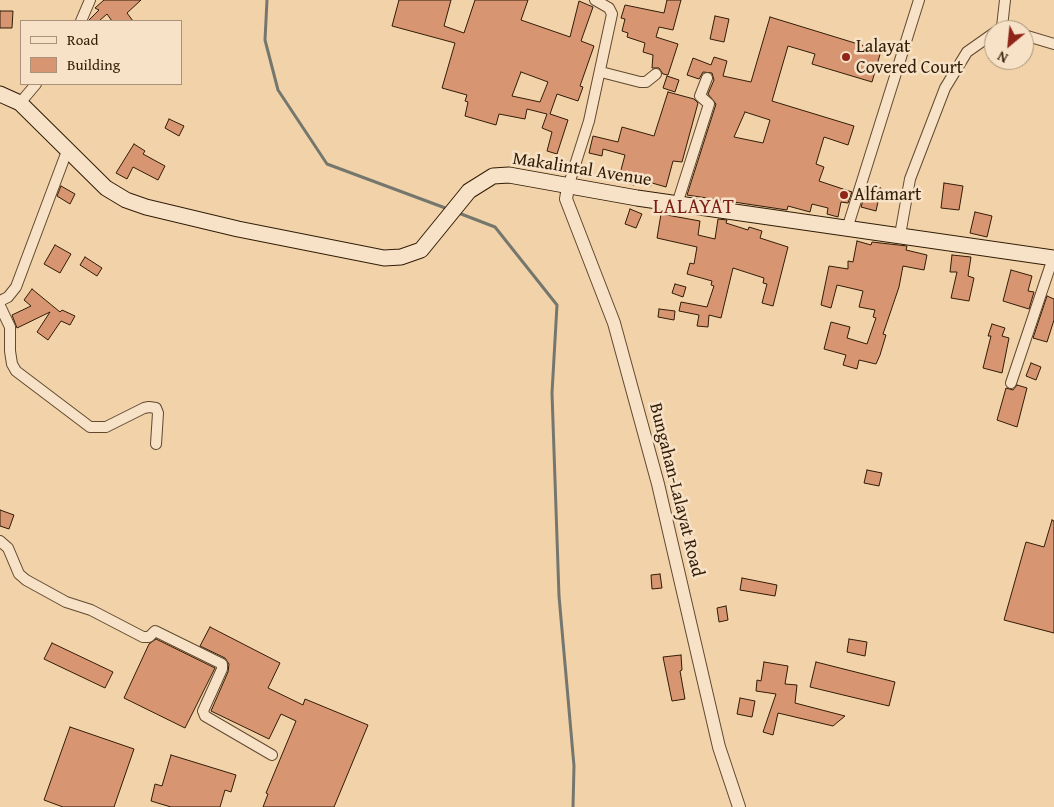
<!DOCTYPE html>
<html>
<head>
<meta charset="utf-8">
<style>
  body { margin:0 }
  #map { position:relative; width:1054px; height:807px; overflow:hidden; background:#f2d3a9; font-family:"Gentium Book Plus",serif }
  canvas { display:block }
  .legend { position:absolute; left:20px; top:20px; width:162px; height:65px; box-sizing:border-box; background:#f7e2c7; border:1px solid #a8937a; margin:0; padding:6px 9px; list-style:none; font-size:15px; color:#311c07 }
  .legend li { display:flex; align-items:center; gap:10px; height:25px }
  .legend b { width:25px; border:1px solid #a8937a }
  .north { position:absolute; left:984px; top:20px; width:50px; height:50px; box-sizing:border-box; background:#f7e2c7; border:1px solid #a8937a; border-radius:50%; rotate:208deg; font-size:14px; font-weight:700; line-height:20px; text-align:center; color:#311c07 }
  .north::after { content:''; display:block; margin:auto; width:18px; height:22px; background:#8f2418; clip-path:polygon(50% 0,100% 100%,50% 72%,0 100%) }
</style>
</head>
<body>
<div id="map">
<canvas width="1054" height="807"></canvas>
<ul class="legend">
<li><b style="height:6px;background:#f7e2c7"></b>Road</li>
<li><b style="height:14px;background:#d89571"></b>Building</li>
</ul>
<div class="north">N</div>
</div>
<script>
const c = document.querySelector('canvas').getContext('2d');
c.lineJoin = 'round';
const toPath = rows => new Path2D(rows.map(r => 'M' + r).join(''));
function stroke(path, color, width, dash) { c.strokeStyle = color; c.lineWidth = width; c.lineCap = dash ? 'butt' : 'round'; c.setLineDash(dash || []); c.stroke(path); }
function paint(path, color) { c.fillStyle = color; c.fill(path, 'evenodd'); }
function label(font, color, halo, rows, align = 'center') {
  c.font = font + ' "Gentium Book Plus",serif'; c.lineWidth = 5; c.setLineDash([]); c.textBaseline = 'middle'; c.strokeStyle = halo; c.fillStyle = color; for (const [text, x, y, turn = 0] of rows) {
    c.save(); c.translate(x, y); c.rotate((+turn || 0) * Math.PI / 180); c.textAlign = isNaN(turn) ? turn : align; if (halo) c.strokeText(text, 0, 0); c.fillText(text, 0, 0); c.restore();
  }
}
const stream = toPath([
  [267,0,265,40,278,90,327,164,448,209],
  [456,212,495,227,557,305,552,393,559,596,574,766,573,807]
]);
const building = toPath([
  [104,0,141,0,127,13,133,21,112,21,107,14,99,21,88,21,99,10,95,8,104,0],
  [399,0,451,0,444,26,464,33,475,0,528,0,521,20,570,37,579,1,593,7,581,41,594,46,580,86,583,87,578,101,557,94,550,114,568,120,557,154,547,151,552,132,542,128,547,114,527,109,525,119,499,114,496,125,465,116,468,102,465,101,467,95,442,88,455,43,392,26,399,0],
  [521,72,548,82,540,102,512,96,521,72],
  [667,0,681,0,673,30,659,27,656,37,678,44,668,75,663,74,659,68,652,68,653,55,643,52,645,43,627,37,628,33,622,31,625,19,621,18,625,5,664,13,667,0],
  [0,11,13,11,12,28,0,28,0,11],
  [715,16,729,19,724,42,710,39,715,16],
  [770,17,881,51,872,82,812,64,815,54,788,46,772,101,854,126,848,145,824,137,816,164,824,167,819,181,852,192,848,203,841,202,838,217,827,214,828,208,812,204,810,212,788,206,787,210,687,195,716,104,708,94,714,80,712,73,703,72,699,79,687,75,693,58,711,65,714,57,727,61,723,76,751,82,770,17],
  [745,112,770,120,763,143,734,137,745,112],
  [667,76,679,80,675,92,663,88,667,76],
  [668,92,694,99,698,103,682,162,673,161,666,187,652,183,651,186,635,182,634,185,618,181,625,155,603,149,602,156,589,153,593,136,618,142,622,127,654,136,668,92],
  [169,119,184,126,179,136,165,128,169,119],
  [134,144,145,151,143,154,165,166,158,180,133,167,127,179,116,173,134,144],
  [944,183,963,186,959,210,941,208,944,183],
  [868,185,881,188,876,211,861,207,868,185],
  [61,186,75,194,70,204,57,196,61,186],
  [630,209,642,214,636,228,625,224,630,209],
  [975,212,992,216,987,237,970,233,975,212],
  [661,214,700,221,698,235,715,239,718,219,727,220,726,223,748,230,749,227,762,231,760,238,788,247,773,306,762,303,767,284,763,283,764,278,733,268,721,318,709,315,708,327,697,326,699,315,679,311,681,302,707,307,714,286,711,285,712,281,687,274,690,263,694,264,697,247,657,238,661,214],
  [857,241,871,245,872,242,907,246,906,250,927,255,924,270,903,266,899,287,883,334,886,335,880,355,876,364,859,360,857,369,843,365,846,355,824,349,831,322,850,327,847,338,867,344,876,318,873,317,875,310,859,307,863,291,837,285,831,308,821,305,829,266,848,269,848,261,853,262,857,241],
  [55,245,71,254,60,273,44,264,55,245],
  [952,255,971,257,968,276,974,278,969,301,951,298,957,272,950,272,952,255],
  [85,257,102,268,97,276,80,265,85,257],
  [1011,270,1032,276,1028,291,1034,292,1029,309,1003,301,1011,270],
  [675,284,686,287,683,297,672,293,675,284],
  [32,289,60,312,62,310,75,316,70,325,61,321,48,340,37,332,50,312,17,328,12,315,31,306,24,300,32,289],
  [1047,296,1054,299,1054,320,1047,342,1033,338,1047,296],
  [659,309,675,311,674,320,658,317,659,309],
  [992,324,1005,328,1002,336,1009,338,1002,373,983,368,991,336,988,336,992,324],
  [1031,363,1041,367,1036,380,1026,376,1031,363],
  [1017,385,1027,388,1017,427,997,420,1006,388,1013,390,1017,385],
  [867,470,882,473,879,486,864,483,867,470],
  [0,510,14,515,9,529,0,526,0,510],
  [1052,520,1054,521,1054,633,1004,620,1026,542,1044,547,1052,520],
  [660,574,662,588,652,589,651,575,660,574],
  [742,578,777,585,775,596,740,590,742,578],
  [726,606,728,620,719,622,717,608,726,606],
  [210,627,280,663,268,688,303,705,305,699,368,725,334,807,263,807,268,794,266,793,296,721,281,714,269,739,211,711,228,672,229,664,225,658,200,646,210,627],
  [156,639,215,668,185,728,124,698,149,644,156,639],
  [849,639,867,642,865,656,847,652,849,639],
  [52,643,113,672,105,688,44,659,52,643],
  [681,655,682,670,680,671,685,699,672,701,663,657,681,655],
  [764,662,788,666,785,684,797,685,795,703,845,716,833,726,778,713,773,735,763,732,776,694,756,691,757,680,761,681,764,662],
  [816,662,895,682,889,706,810,687,816,662],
  [740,698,755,701,752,717,737,714,740,698],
  [70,727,134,749,114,807,63,807,44,800,70,727],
  [171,755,236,775,231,792,225,790,220,807,171,807,151,801,155,784,162,786,171,755]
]);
const minor = toPath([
  [81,21,90,0],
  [999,30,1002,27,1005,0],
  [1024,35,1054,44],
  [601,72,640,82,646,82,656,74],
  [20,103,36,84],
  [568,187,589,121,612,14,609,8,595,0],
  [677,204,709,104,700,96,707,78],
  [847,229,919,0],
  [900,235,910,179,945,88,967,52,994,33],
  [0,301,8,297,16,287,67,151],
  [0,306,10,327,10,351,12,364,16,371,90,427,106,427,144,408,149,407,156,408,158,413,156,444],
  [1011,383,1053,258],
  [0,541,8,548,19,574,26,580,66,602,91,610,143,637,149,637,155,631,222,664,222,669,203,711,205,716,272,755]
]);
const tertiary = toPath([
  [568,187,566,199,614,323,658,484,719,747,739,807]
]);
const secondary = toPath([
  [0,94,20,103,106,188,126,200,146,207,238,229,384,258,401,257,421,250,469,191,493,176,509,175,637,198,1054,258]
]);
const markers = [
  [846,57,5,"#8f2418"],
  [844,195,5,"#8f2418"]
];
const poiNames = [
  ["Lalayat",856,47],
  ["Covered Court",856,68],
  ["Alfamart",854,195]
];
const streetNames = [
  ["Makalintal Avenue",582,170,9],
  ["Bungahan-Lalayat Road",676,490,76]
];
const quarterNames = [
  ["LALAYAT",694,208]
];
stroke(stream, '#75776f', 3);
paint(building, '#d89571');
stroke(building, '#311c07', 1);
stroke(minor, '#614a30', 12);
stroke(tertiary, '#614a30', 14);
stroke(secondary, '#311c07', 17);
stroke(minor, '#f7e2c7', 10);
stroke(tertiary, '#f7e2c7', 12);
stroke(secondary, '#f7e2c7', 15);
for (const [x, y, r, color] of markers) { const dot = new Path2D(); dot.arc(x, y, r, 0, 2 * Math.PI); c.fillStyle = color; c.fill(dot); stroke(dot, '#f7e2c7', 2); }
label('18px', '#311c07', '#f7e2c7', poiNames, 'left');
label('18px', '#311c07', '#f7e2c7', streetNames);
c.letterSpacing = '1px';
label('20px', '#7a1f14', '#f7e2c7', quarterNames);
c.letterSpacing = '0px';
</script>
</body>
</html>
